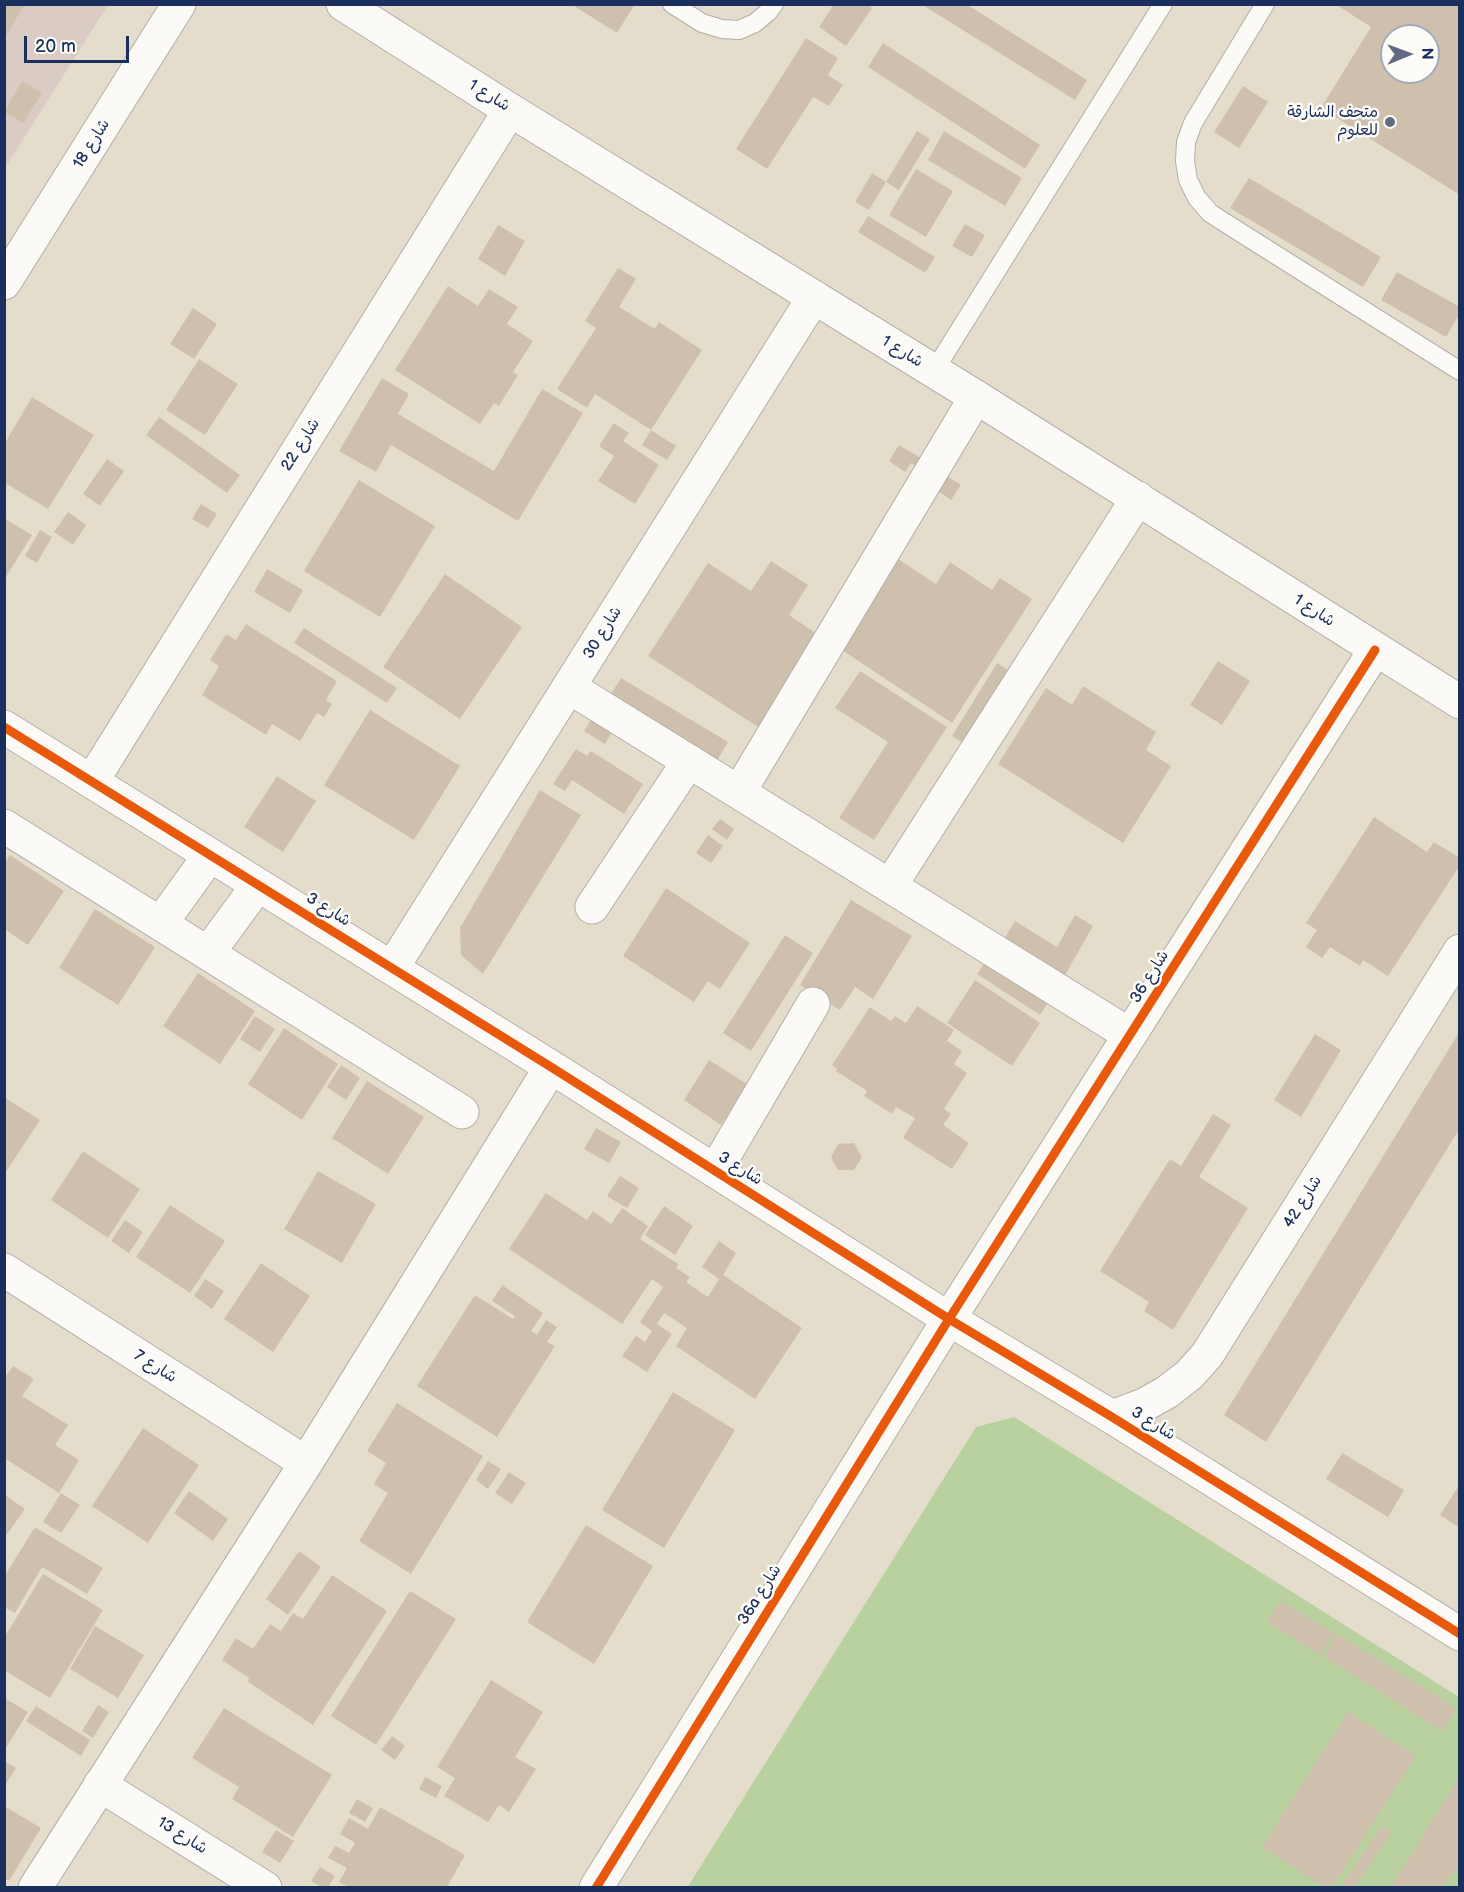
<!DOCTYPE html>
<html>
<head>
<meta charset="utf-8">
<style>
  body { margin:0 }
  #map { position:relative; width:1464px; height:1892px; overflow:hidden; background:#e4ddcc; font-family:"Balsamiq Sans",sans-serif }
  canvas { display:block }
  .frame { position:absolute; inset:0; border:6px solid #1b2f5e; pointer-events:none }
  .north { position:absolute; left:1380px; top:24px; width:60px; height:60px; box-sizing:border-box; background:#fdfcf7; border:2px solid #a3aaba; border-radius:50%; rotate:89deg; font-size:16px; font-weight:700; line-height:24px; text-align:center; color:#1b2f5e }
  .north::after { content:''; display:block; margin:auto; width:21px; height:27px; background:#616c84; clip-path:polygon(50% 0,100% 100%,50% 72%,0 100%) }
  .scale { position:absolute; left:24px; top:36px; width:105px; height:27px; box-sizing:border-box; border:3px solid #1b2f5e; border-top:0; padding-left:8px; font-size:18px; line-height:21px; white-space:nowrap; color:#1b2f5e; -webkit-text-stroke:4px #fdfcf7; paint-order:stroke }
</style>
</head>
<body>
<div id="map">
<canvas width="1464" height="1892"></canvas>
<div class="frame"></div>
<div class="north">N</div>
<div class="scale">20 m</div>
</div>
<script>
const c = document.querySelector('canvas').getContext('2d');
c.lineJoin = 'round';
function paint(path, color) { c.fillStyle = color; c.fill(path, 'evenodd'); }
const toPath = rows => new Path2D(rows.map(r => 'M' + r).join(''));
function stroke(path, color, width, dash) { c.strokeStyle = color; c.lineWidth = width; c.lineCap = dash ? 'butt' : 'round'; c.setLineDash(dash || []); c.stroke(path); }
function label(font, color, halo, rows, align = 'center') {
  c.font = font + ' "Balsamiq Sans","Playpen Sans Arabic",sans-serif'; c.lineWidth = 5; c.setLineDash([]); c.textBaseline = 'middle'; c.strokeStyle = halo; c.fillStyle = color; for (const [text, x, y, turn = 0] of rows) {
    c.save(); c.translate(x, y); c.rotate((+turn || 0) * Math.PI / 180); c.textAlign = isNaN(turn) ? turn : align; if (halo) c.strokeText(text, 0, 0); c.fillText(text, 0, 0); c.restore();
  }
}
const industrial = toPath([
  [5,5,108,5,5,168]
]);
const green = toPath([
  [1014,1417,1459,1697,1459,1887,687,1888,976,1427]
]);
const building = toPath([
  [4,4,25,4,4,39],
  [571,4,635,4,617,33],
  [834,4,866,4,872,8,846,46,819,27],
  [921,4,966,4,1087,80,1075,100],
  [1335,4,1460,4,1460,195,1321,108,1371,27],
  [1392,36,1428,36,1428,72,1392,72],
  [806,38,838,58,828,75,843,85,829,106,813,97,767,169,736,149],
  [883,43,1040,145,1025,169,868,67],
  [22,81,42,93,23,123,4,112],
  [1243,86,1268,102,1239,148,1214,132],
  [917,131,930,139,899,190,886,182,869,210,855,202,872,173,886,182],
  [944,131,1022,178,1005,206,928,160],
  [916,169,953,191,926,237,889,215],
  [1249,178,1381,257,1363,287,1230,208],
  [868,216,935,257,925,273,858,232],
  [965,224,985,235,972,257,952,246],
  [498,225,525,241,505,276,478,259],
  [618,268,636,279,619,307,655,329,659,322,702,350,651,430,595,394,587,408,557,389,596,328,585,321],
  [1397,272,1460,307,1460,313,1446,337,1381,300],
  [448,286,478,306,489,289,518,307,507,324,533,341,513,372,518,375,499,406,494,403,480,424,395,370],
  [193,308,217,324,194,359,170,344],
  [199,359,238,384,205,435,166,410],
  [382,378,409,394,398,414,494,471,542,389,583,413,518,521,391,445,376,472,339,451],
  [32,397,94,435,48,509,5,483,5,443],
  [159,417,240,475,227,493,146,435],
  [614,423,629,433,623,441,659,465,635,504,598,481,614,456,599,446],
  [651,430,676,446,667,460,642,445],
  [899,445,924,460,919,468,911,463,905,472,889,461],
  [107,459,124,471,100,506,83,494],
  [937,469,961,485,951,500,935,489],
  [359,480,435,526,380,617,304,571],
  [201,504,217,514,208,528,192,519],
  [68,512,86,525,73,545,54,532],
  [4,518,32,535,4,580],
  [40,530,52,537,37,563,25,556],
  [886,551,936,584,950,562,992,590,1000,578,1032,599,952,723,842,650,876,597,862,588],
  [771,561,808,585,789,615,817,634,758,727,648,656,708,563,751,591],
  [267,569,303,590,290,613,254,592],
  [445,574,522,627,460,719,383,667],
  [246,624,337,681,326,700,332,704,324,717,317,713,300,741,272,724,266,735,202,695,219,666,210,660,226,634,236,640],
  [304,628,397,688,387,703,294,643],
  [1218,661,1250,681,1222,725,1190,705],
  [997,663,1011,672,966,745,952,736],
  [860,671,947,727,874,840,839,818,888,742,835,708],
  [621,678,728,742,714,766,607,700],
  [1083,686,1156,732,1146,750,1171,766,1123,843,998,764,1046,688,1072,705],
  [370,710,460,766,414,840,324,785],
  [593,717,613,730,605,744,584,731],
  [576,749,587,756,591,751,643,784,624,814,572,780,565,791,553,784],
  [277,776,316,801,283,852,244,827],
  [540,790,581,815,483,974,461,955,460,928],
  [1374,817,1427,852,1434,842,1460,858,1460,865,1388,976,1363,960,1360,966,1330,947,1322,958,1306,947,1317,930,1306,923],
  [720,819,734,829,727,840,712,829],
  [708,835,723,846,711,863,696,853],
  [10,855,64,891,28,945,4,929,4,864],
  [666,888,750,943,720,989,708,981,694,1002,623,956],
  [851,900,912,936,873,999,855,987,840,1010,800,985],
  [95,909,155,947,118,1005,59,968],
  [1075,915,1093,926,1064,977,1003,941,1015,921,1057,947],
  [785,935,813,953,751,1051,723,1033],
  [989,957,1052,997,1040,1015,977,974],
  [198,973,255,1011,220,1064,163,1026],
  [975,980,1040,1023,1012,1066,947,1023],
  [917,1006,954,1030,947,1041,962,1051,954,1064,967,1073,944,1109,951,1114,943,1125,969,1143,952,1169,903,1138,915,1118,896,1107,892,1114,864,1096,867,1091,836,1071,837,1069,832,1065,870,1007,891,1021,895,1016,906,1023],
  [255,1016,275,1029,260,1052,240,1039],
  [284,1028,338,1064,302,1120,248,1084],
  [1460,1031,1460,1128,1266,1442,1224,1415],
  [1315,1034,1341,1050,1301,1117,1274,1100],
  [709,1060,747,1084,721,1125,684,1100],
  [341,1065,360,1078,346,1100,327,1087],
  [367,1081,424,1117,388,1174,332,1138],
  [4,1097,40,1120,4,1175],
  [1213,1114,1231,1125,1199,1177,1248,1208,1173,1330,1144,1311,1149,1302,1100,1271,1170,1159,1181,1166],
  [596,1128,621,1142,609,1163,584,1149],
  [854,1143,862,1157,854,1170,838,1170,831,1157,838,1144],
  [83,1151,140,1189,108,1238,51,1200],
  [318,1171,376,1204,342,1263,284,1229],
  [620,1176,639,1188,627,1208,607,1196],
  [546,1193,587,1220,593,1211,611,1224,622,1208,648,1226,640,1239,678,1264,676,1268,690,1277,686,1282,708,1297,719,1279,702,1267,719,1241,736,1253,723,1275,802,1328,755,1399,676,1346,687,1328,664,1313,657,1324,672,1334,647,1372,622,1356,636,1336,645,1342,652,1331,640,1322,663,1287,652,1279,622,1324,509,1249],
  [170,1205,225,1241,190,1293,136,1257],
  [664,1206,693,1226,675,1255,645,1235],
  [125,1220,143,1232,129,1253,111,1241],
  [261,1263,310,1296,273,1352,224,1319],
  [205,1279,224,1291,212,1309,194,1296],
  [502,1285,543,1313,531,1331,537,1335,546,1320,557,1327,547,1342,555,1346,497,1437,417,1386,475,1295,513,1319,515,1316,492,1301],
  [13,1366,34,1379,22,1396,68,1425,55,1445,79,1460,59,1493,4,1458,4,1375,6,1376],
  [673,1392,735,1430,664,1548,602,1510],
  [397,1403,483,1456,411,1574,359,1541,388,1493,374,1484,386,1463,367,1451],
  [143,1428,199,1465,148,1543,92,1506],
  [1342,1453,1404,1490,1388,1517,1326,1479],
  [488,1461,501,1469,488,1489,476,1480],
  [509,1472,526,1483,512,1504,495,1493],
  [1460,1484,1460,1528,1440,1515],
  [189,1491,228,1519,213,1541,174,1513],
  [61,1493,80,1505,61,1533,43,1522],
  [5,1495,25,1509,5,1537],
  [586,1525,653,1566,594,1664,527,1622],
  [35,1527,103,1568,87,1594,42,1567,15,1613,4,1607,4,1577],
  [299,1551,321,1567,288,1615,266,1599],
  [43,1574,103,1610,50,1698,4,1670,4,1638],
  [332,1575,387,1611,313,1725,248,1682,249,1678,222,1660,236,1638,253,1649,270,1624,281,1631,293,1613,303,1619],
  [410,1591,456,1619,376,1745,331,1716],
  [1280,1601,1334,1633,1320,1655,1267,1622],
  [95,1626,144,1655,118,1698,70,1669],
  [1337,1634,1456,1708,1442,1731,1323,1656],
  [491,1680,543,1712,515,1757,536,1769,509,1812,499,1805,488,1822,444,1796,455,1778,437,1767],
  [4,1698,28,1712,4,1751],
  [98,1705,109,1712,93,1738,82,1731],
  [36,1706,90,1740,81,1756,26,1721],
  [224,1708,332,1775,293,1837,232,1799,239,1787,192,1758],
  [1348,1712,1416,1756,1332,1887,1324,1887,1262,1847],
  [392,1736,405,1746,395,1760,381,1750],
  [4,1761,16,1768,4,1787],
  [1460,1776,1460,1862,1443,1887,1391,1887],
  [425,1777,442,1786,436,1798,419,1789],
  [357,1799,373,1808,365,1822,349,1813],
  [4,1806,41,1828,9,1881,4,1878],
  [380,1807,465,1855,447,1887,349,1887,339,1882,347,1868,328,1858,335,1846,349,1853,355,1843,340,1834,349,1818,368,1829],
  [1381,1826,1391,1833,1355,1887,1341,1887],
  [276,1830,294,1841,280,1863,262,1852],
  [320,1867,335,1876,328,1887,322,1887,311,1881]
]);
const service = toPath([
  [672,4,702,23,722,29,739,30,755,23,768,12,774,4],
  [1265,4,1193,123,1186,142,1185,161,1188,180,1197,198,1210,213,1227,224,1460,371],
  [934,371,1163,4]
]);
const minor = toPath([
  [343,4,510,110,976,397,1460,702],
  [4,283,179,4],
  [569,687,1130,1035],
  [4,727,551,1067,949,1319,1112,1417,1460,1634],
  [92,781,510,110],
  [739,792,976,397],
  [4,826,462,1112],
  [890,886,1138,498],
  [592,907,689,761],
  [161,923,210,855],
  [208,953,258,885],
  [392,968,814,297],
  [715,1171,813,1004],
  [4,1270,306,1463],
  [1112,1417,1144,1405,1167,1392,1189,1375,1207,1355,1460,951],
  [100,1785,265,1888],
  [35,1888,306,1463,551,1067],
  [596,1888,949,1319,1375,650]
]);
const cycleway = toPath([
  [4,727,551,1067,949,1319,1112,1417,1460,1634],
  [596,1888,949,1319,1375,650]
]);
const markers = [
  [1390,122,6,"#616c84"]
];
const streetNames = [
  ["شارع 1",489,96,32],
  ["شارع 18",92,144,-58],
  ["شارع 1",902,352,32],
  ["شارع 22",301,445,-58],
  ["شارع 1",1314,611,33],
  ["شارع 30",603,633,-58],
  ["شارع 3",328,910,32],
  ["شارع 36",1150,977,-58],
  ["شارع 3",740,1169,32],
  ["شارع 42",1303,1202,-58],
  ["شارع 7",155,1367,32],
  ["شارع 3",1153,1424,32],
  ["36a شارع",760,1595,-58],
  ["شارع 13",182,1836,32]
];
const poiNames = [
  ["متحف الشارقة",1378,113],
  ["للعلوم",1378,131]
];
paint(industrial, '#daccc5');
paint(green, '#b8d19e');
paint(building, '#cfc0ae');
stroke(service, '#b1afa9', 20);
stroke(minor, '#b1afa9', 35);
stroke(service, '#fbfaf7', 18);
stroke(minor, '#fbfaf7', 33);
stroke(cycleway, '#e8590c', 9);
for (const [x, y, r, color] of markers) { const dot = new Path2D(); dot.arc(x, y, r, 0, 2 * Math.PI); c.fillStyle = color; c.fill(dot); stroke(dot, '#fdfcf7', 2); }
label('16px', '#1b2f5e', '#fdfcf7', streetNames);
label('16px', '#1b2f5e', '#fdfcf7', poiNames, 'right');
</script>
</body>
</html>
